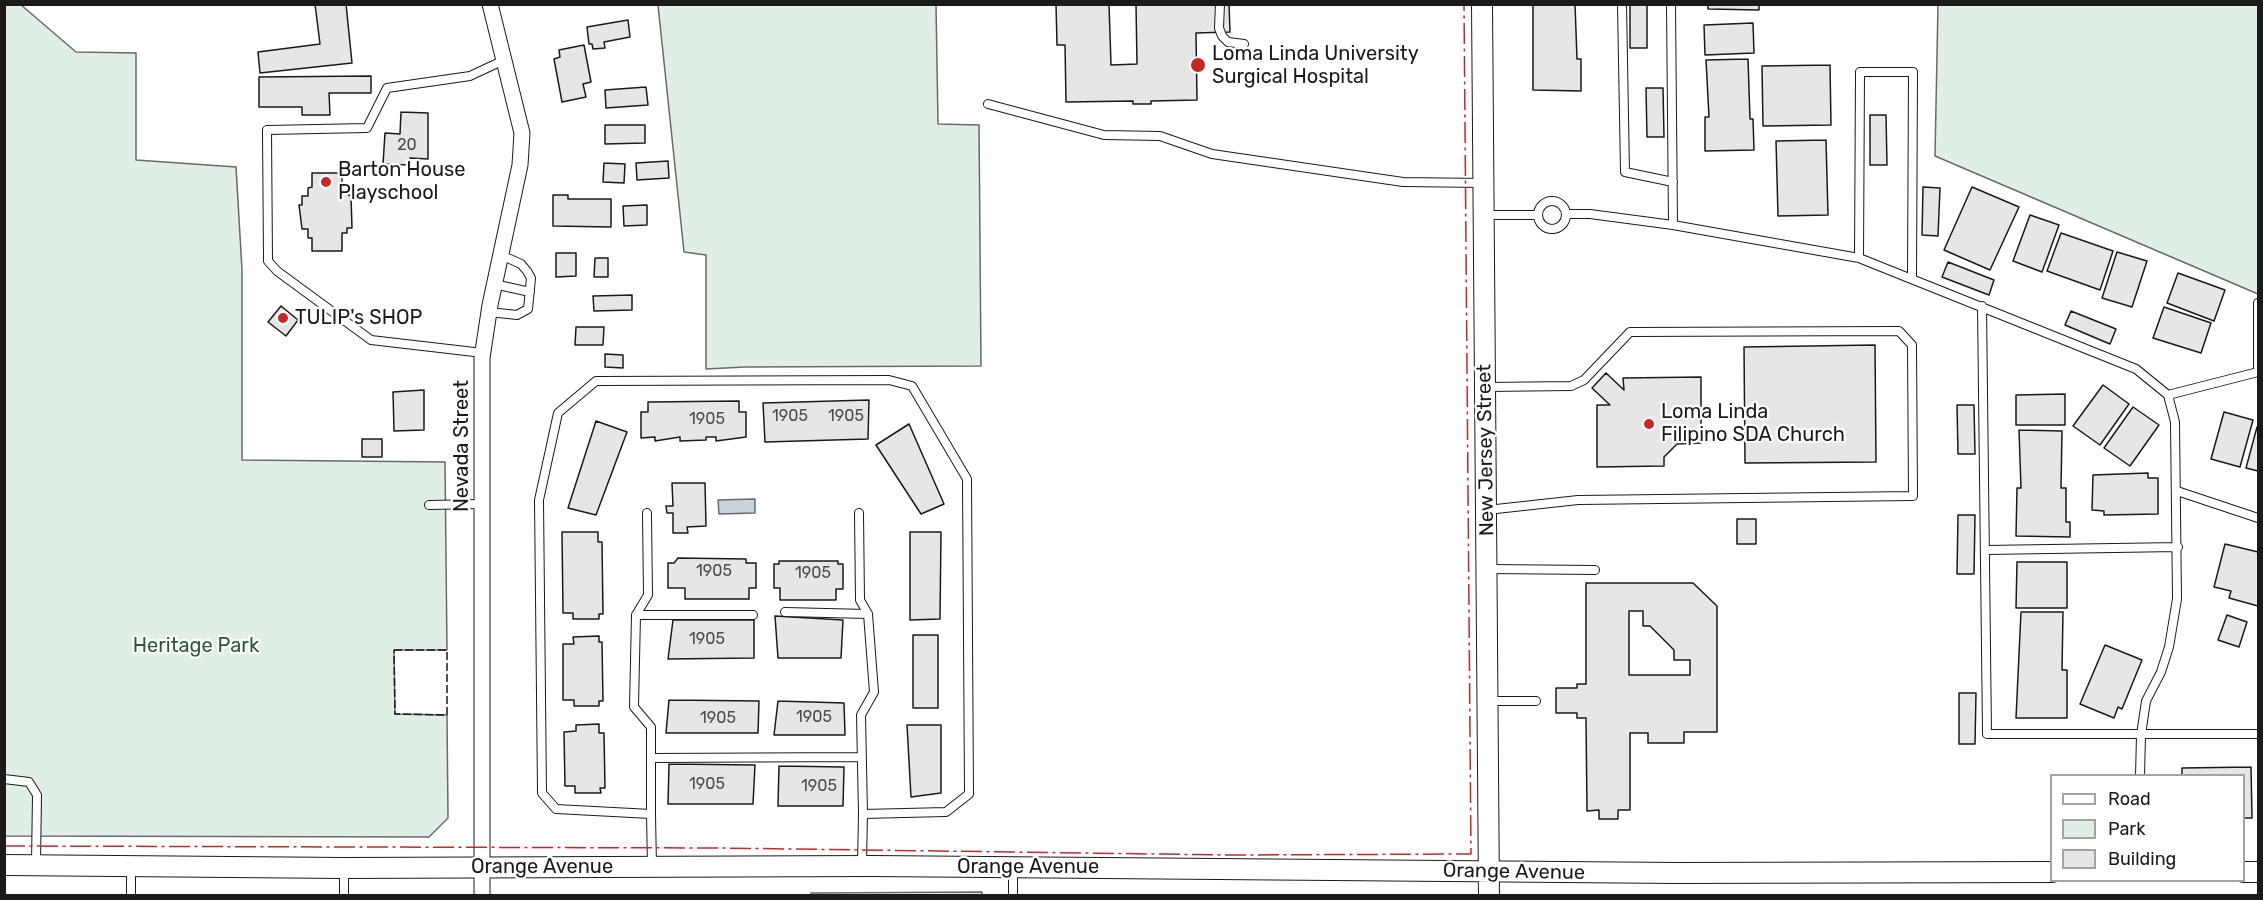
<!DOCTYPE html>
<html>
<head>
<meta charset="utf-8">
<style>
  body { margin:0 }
  #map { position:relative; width:2263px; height:900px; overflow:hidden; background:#fff; font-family:Rubik,sans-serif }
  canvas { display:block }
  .frame { position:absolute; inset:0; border:6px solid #1a1a1a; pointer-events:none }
  .legend { position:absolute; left:2050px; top:774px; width:195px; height:108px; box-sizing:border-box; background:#fff; border:2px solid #a3a3a3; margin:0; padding:8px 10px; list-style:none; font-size:18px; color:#1a1a1a }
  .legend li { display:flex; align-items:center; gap:12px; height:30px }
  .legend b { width:30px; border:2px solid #a3a3a3 }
</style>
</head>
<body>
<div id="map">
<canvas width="2263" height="900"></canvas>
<div class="frame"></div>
<ul class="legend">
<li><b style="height:8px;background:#fff"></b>Road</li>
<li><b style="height:16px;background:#e0efe3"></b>Park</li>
<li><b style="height:16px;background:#e6e6e6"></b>Building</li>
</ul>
</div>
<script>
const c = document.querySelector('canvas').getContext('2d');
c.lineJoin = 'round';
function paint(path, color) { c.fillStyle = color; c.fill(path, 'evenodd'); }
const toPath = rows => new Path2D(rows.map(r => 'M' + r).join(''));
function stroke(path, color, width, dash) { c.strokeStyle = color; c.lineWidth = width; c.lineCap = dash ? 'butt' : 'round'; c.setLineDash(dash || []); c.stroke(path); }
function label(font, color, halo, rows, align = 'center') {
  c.font = font + ' Rubik,sans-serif'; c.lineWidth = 4.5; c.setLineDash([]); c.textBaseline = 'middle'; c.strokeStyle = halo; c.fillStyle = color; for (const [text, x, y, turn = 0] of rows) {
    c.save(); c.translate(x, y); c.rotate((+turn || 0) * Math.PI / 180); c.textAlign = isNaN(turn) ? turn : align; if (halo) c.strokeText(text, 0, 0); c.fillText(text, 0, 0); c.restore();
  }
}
const green = toPath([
  [20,4,76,52,136,53,136,160,236,167,242,270,242,460,445,462,447,650,394,650,395,714,447,715,448,818,429,837,5,836,4,5,20,4],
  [658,5,936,5,938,124,979,125,981,366,745,367,706,369,706,255,684,252,658,5],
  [1938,5,2258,5,2258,294,1935,156,1938,5],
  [982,892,982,896,811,895,811,893,982,892]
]);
const water = toPath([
  [755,499,755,513,719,514,718,500,755,499]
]);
const building = toPath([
  [315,4,346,4,352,63,260,73,258,52,320,44,315,4],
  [1056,4,1109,4,1111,65,1137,64,1136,4,1229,4,1230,32,1196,33,1197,100,1151,101,1151,104,1133,104,1133,101,1066,102,1065,45,1057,45,1056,4],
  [1533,4,1575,4,1577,59,1581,59,1581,91,1533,90,1533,4],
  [1630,4,1647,4,1647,48,1630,48,1630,4],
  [1708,4,1759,4,1759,10,1708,9,1708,4],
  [628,20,630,37,604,42,605,48,593,49,592,44,589,44,587,27,628,20],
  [1753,23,1754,53,1705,55,1704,25,1753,23],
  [584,45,591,82,583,84,586,97,562,102,554,59,560,57,559,50,584,45],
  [1748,59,1750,119,1753,119,1754,150,1705,151,1705,117,1709,117,1706,60,1748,59],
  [1830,65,1831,125,1763,126,1762,66,1830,65],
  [371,76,371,93,329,93,330,115,302,115,302,107,259,107,259,77,371,76],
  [646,87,648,105,606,108,605,90,646,87],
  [1646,88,1663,88,1664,137,1647,137,1646,88],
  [401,112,428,113,428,159,410,158,410,165,383,164,385,133,400,134,401,112],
  [1870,115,1886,115,1887,165,1870,165,1870,115],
  [605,125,645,125,645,143,605,144,605,125],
  [1826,140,1828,215,1778,216,1776,141,1826,140],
  [668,161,669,178,637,180,636,163,668,161],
  [604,163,625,164,624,183,603,182,604,163],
  [312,173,342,173,342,192,351,196,352,228,347,228,347,233,342,233,342,251,312,251,312,238,308,238,308,229,302,229,299,205,302,205,302,196,308,196,308,188,312,187,312,173],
  [1923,187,1940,188,1938,236,1922,235,1923,187],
  [1972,187,2019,207,1990,270,1944,250,1972,187],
  [553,195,568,195,568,199,611,199,611,227,553,226,553,195],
  [647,205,647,225,624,226,623,206,647,205],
  [2030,215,2059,225,2042,272,2013,261,2030,215],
  [2061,233,2113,251,2100,290,2047,271,2061,233],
  [2117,252,2147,261,2132,307,2102,298,2117,252],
  [556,253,576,253,576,276,556,277,556,253],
  [595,258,608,258,608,277,594,277,595,258],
  [1948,262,1994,280,1989,295,1942,277,1948,262],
  [2178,273,2225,290,2214,321,2167,303,2178,273],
  [632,295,632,310,594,311,593,296,632,295],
  [281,306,298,320,286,336,268,322,281,306],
  [2164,307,2211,323,2201,353,2153,338,2164,307],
  [2071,311,2116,329,2110,344,2065,325,2071,311],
  [576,327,604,327,603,345,575,345,576,327],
  [1875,345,1876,462,1745,463,1744,347,1875,345],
  [605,354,623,355,623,368,605,367,605,354],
  [1606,373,1624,390,1623,378,1701,377,1701,443,1677,444,1664,457,1664,466,1597,467,1597,405,1610,405,1592,388,1606,373],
  [2103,385,2129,404,2100,445,2073,426,2103,385],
  [424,390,424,430,394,431,393,392,424,390],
  [2065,394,2065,425,2016,425,2016,395,2065,394],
  [869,400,868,439,765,442,763,403,869,400],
  [739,401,739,412,746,412,746,437,716,441,716,437,706,437,706,440,680,441,680,437,655,441,655,437,641,438,641,412,648,412,648,402,739,401],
  [1957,405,1974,405,1975,454,1958,454,1957,405],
  [2133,407,2159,425,2130,466,2104,448,2133,407],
  [2224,412,2253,420,2240,467,2211,459,2224,412],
  [596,421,627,432,596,515,568,508,596,421],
  [909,424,944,504,921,514,876,445,909,424],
  [2257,427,2258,427,2258,471,2246,468,2257,427],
  [2019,430,2062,431,2061,488,2066,488,2066,522,2070,522,2070,537,2016,536,2017,488,2021,488,2019,430],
  [362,439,382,439,382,457,362,457,362,439],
  [2148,473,2148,478,2158,478,2158,514,2104,515,2104,511,2092,510,2093,475,2148,473],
  [672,483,705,483,706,526,687,527,688,533,673,533,673,513,667,513,666,506,673,506,672,483],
  [1958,515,1975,515,1974,574,1957,574,1958,515],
  [1737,519,1756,519,1756,544,1737,544,1737,519],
  [562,532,598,532,598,542,602,542,603,614,599,614,599,619,573,619,573,613,563,613,562,532],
  [910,532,941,532,940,619,910,620,910,532],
  [2225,544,2258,552,2258,606,2229,598,2231,591,2214,587,2225,544],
  [678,558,746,559,746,563,756,563,756,588,749,588,749,599,685,599,685,588,668,588,668,563,674,563,678,558],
  [779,561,838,561,838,564,843,564,843,589,836,589,836,600,780,600,780,588,774,588,774,564,779,564,779,561],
  [2017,562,2067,562,2067,608,2016,608,2017,562],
  [1586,583,1693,583,1717,606,1717,732,1684,732,1684,743,1648,743,1648,733,1630,733,1630,810,1618,810,1618,819,1599,819,1599,810,1587,811,1586,718,1577,718,1577,713,1556,713,1556,688,1577,688,1577,684,1586,684,1586,583],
  [1629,611,1643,611,1643,626,1650,626,1674,650,1674,660,1690,660,1690,675,1629,675,1629,611],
  [2021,612,2063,612,2062,670,2067,670,2067,718,2016,718,2021,612],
  [2227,615,2247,622,2239,647,2218,640,2227,615],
  [775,616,843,620,841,658,778,658,775,616],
  [673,620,754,620,754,658,668,659,673,620],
  [913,635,938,635,938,708,913,708,913,635],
  [599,636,599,642,602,642,603,701,599,701,599,706,574,706,574,700,563,700,563,644,574,644,573,637,599,636],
  [2105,645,2142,660,2122,709,2118,707,2114,718,2080,704,2105,645],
  [1959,693,1976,693,1975,744,1959,744,1959,693],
  [669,700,759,701,758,733,666,733,669,700],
  [778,701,844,703,845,735,774,735,778,701],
  [599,724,599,733,604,733,605,788,600,788,601,793,575,793,575,786,565,786,564,732,576,731,576,725,599,724],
  [907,725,941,725,941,793,911,797,907,725],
  [669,764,755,765,753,804,668,804,669,764],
  [779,766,844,767,843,806,778,806,779,766],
  [2251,767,2252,818,2244,818,2244,776,2182,776,2182,768,2251,767]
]);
const service = toPath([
  [1220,4,1219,28,1222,36,1228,42,1244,44],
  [1622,4,1625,172,1673,182],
  [1671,4,1673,225],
  [988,104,1104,135,1160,136,1212,154,1403,182,1483,183],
  '1538 215a14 14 0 1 1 28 0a14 14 0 1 1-28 0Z',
  [1566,214,1590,214,1673,225,1859,258,2136,369,2168,395,2175,422,2177,599,2169,647,2161,672,2146,701,2141,735,2140,776],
  [1485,215,1538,215],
  [1859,258,1860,72,1913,72,1912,278],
  [494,284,530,292],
  [1982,306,1987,734,2258,734],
  [489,312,517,315,528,309,531,278,527,271,521,264,501,255],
  [483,353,371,340,277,271,268,261,267,130,367,128,387,88,470,76,504,60],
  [1487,387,1571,386,1584,380,1630,332,1899,331,1912,345,1913,496,1578,500,1487,510],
  [2168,395,2258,372,2258,303],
  [2177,491,2258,518],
  [429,505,482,504],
  [647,513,648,595,636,615,634,707,651,727,651,814],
  [859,513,860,600,868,614,874,692,861,715,863,814],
  [1986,550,2178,547],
  [1489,569,1595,570],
  [785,612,868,614],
  [636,615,753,615],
  [1489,701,1536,701],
  [651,758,862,757],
  [4,779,29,782,37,795,36,863],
  [131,867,131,896],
  [652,867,651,814,556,809,542,793,539,500,558,413,596,381,889,380,912,386,967,479,969,794,946,812,863,814,862,864],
  [1013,868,1013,896],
  [344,869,344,896]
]);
const minor = toPath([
  [482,896,482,358,490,305,520,165,522,133,490,4]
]);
const tertiary = toPath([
  [1482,4,1489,896],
  [4,865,344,868,872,866,1677,873,2052,872],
  [2244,872,2258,872]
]);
const fence = toPath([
  [394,650,447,650,447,715,395,714,394,650]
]);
const power = toPath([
  [4,846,719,848,1228,855,1471,854,1464,4]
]);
const markers = [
  [1198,65,8,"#c62828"],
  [326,182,6,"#c62828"],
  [283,318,6,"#c62828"],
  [1649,424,6,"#c62828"]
];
const numberNames = [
  ["20",407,145],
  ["1905",790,416],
  ["1905",846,416],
  ["1905",707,419],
  ["1905",714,571],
  ["1905",813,573],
  ["1905",707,639],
  ["1905",814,717],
  ["1905",718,718],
  ["1905",707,784],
  ["1905",819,786]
];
const poiNames = [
  ["Loma Linda University",1212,54],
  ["Surgical Hospital",1212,77],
  ["Barton House",338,170],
  ["Playschool",338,193],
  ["TULIP's SHOP",295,318],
  ["Loma Linda",1661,412],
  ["Filipino SDA Church",1661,435]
];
const streetNames = [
  ["Nevada Street",462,446,-90],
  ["New Jersey Street",1486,450,-91],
  ["Orange Avenue",542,867],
  ["Orange Avenue",1028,867],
  ["Orange Avenue",1514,872,1]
];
const parkNames = [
  ["Heritage Park",196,646]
];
paint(green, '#e0efe3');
stroke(green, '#6a6a6a', 1.5);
paint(water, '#c6d2dc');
stroke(water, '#6a6a6a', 1.5);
paint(building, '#e6e6e6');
stroke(building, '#1a1a1a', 1.5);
stroke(service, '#1a1a1a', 10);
stroke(minor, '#1a1a1a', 17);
stroke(tertiary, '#1a1a1a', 22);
stroke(service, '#fff', 8);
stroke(minor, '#fff', 15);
stroke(tertiary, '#fff', 20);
stroke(fence, '#1a1a1a', 1.5, [8, 3]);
stroke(power, '#c62828', 1.5, [21, 4.5, 3, 4.5]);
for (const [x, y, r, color] of markers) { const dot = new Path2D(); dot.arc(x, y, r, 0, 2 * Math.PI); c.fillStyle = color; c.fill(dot); stroke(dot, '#fff', 2); }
label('16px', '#4d4d4d', null, numberNames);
label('20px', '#1a1a1a', '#fff', poiNames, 'left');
label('20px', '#1a1a1a', '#fff', streetNames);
label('20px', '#2b5a34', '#fff', parkNames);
</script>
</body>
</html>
